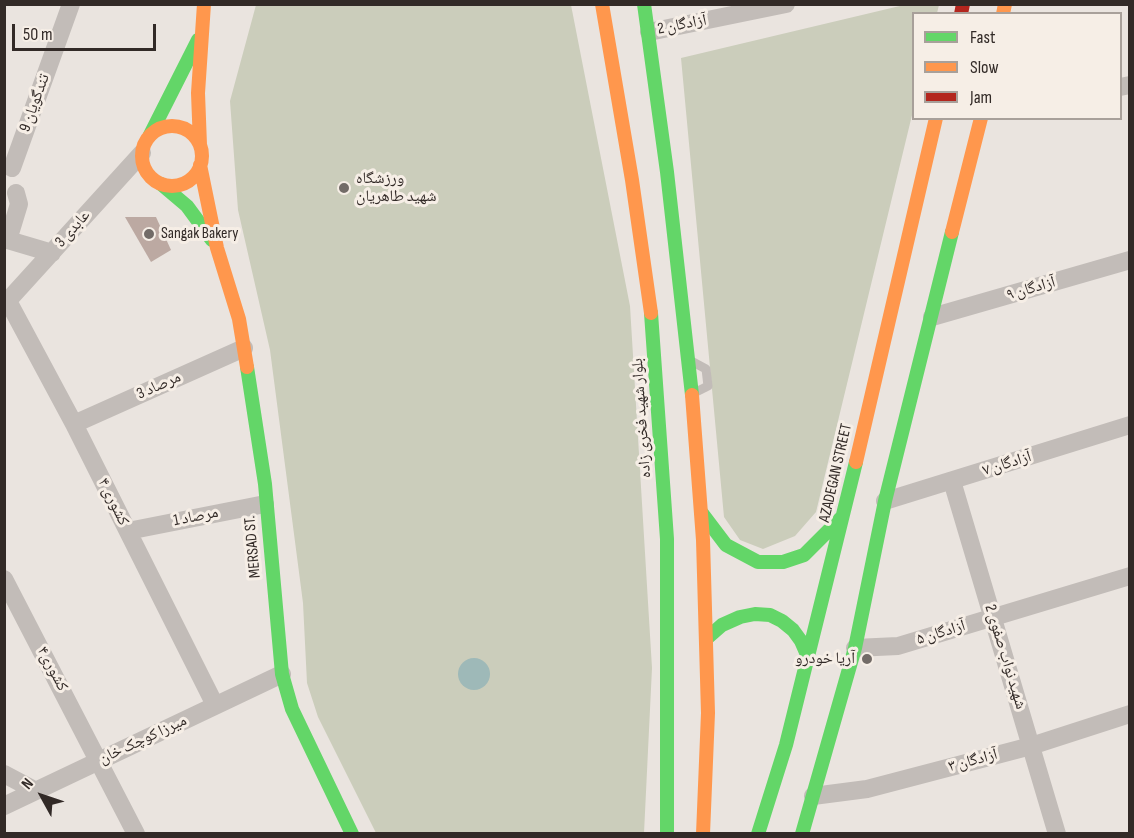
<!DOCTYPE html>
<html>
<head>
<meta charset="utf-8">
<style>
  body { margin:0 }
  #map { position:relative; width:1134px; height:838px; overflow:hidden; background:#eae4df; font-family:"Sofia Sans Condensed",sans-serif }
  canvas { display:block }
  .frame { position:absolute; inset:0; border:6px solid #322a27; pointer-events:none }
  .legend { position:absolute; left:912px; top:12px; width:210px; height:108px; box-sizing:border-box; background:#f6eee6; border:2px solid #a8a09a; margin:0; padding:8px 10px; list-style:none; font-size:18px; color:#322a27 }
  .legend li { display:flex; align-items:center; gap:12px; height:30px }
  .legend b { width:30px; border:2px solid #a8a09a }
  .north { position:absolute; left:12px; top:766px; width:60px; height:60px; -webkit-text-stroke:4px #f6eee6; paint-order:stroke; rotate:310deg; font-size:16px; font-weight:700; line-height:24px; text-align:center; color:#322a27 }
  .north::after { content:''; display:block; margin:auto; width:21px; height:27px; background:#322a27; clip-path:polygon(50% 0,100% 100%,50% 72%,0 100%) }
  .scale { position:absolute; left:12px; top:24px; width:144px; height:27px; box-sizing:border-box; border:3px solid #322a27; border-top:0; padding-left:8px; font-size:18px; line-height:21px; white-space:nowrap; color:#322a27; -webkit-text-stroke:4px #f6eee6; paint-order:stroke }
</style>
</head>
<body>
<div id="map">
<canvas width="1134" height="838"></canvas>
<div class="frame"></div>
<ul class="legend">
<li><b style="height:8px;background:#63d668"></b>Fast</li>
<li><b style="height:8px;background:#ff974d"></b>Slow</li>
<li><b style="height:8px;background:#b3261e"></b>Jam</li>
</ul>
<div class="north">N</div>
<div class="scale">50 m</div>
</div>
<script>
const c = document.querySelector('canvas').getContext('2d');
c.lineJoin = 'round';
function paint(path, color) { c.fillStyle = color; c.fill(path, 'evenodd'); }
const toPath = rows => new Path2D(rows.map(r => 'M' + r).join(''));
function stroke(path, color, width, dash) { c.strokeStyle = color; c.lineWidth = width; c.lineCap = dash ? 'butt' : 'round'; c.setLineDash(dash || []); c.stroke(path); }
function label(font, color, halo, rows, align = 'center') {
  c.font = font + ' "Sofia Sans Condensed","Noto Naskh Arabic",sans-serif'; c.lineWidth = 6; c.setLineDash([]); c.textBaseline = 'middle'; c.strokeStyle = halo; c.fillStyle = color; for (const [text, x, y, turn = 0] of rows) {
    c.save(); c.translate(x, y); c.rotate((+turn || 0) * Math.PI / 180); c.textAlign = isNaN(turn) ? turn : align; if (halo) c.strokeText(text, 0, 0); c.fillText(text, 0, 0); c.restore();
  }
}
const green = toPath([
  [256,5,571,5,630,306,652,668,644,833,376,833,318,717,307,683,303,603,270,350,238,210,230,101],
  [904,5,939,5,937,13,914,14,913,111,816,512,795,536,763,549,740,540,724,517,681,58]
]);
const water = toPath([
  '458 674a16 16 0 1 1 32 0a16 16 0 1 1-32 0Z'
]);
const building = toPath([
  [125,217,156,217,171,250,151,262]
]);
const lane = toPath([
  [693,362,706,369,708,386,694,393]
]);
const street = toPath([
  [649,32,786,4],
  [1120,87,1130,85],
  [12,168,71,4],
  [16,193,19,204,8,240,52,253],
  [8,301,74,424,215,705],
  [4,305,142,153],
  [932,317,1130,260],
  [74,424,244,348],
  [952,481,1057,834],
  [885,501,1130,425],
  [128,531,265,504],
  [4,579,136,834],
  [855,648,898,646,1130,576],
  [4,774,36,791],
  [813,796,867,789,1031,746,1130,714],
  [4,806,282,674]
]);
const fast = toPath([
  [644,4,667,172,692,395],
  [150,135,198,40],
  [161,184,187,206,212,240],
  [651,313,667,539,667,834],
  [247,367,265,484,282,674,292,709,352,834],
  [701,512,726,545,758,562,783,562,804,555,841,518],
  [706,639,722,625,740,617,755,614,770,615,782,621,793,630,801,641,808,657],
  [758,834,786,745,856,462],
  [802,834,855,648,885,501,952,232]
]);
const slow = toPath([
  [602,4,632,180,651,313],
  [1003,14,1005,4],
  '142 156a30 30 0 1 1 60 0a30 30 0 1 1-60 0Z',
  [200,145,198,93,204,4],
  [200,165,217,248,239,319,247,367],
  [952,232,981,118],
  [692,395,703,540,708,713,703,834],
  [856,462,936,118]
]);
const jam = toPath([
  [961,14,963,4]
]);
const markers = [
  [344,188,6,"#726b67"],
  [149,234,6,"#726b67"],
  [867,659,6,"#726b67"]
];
const streetNames = [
  ["آزادگان 2",682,25,-11],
  ["تندگویان 9",35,103,-70],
  ["عابدی 3",73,229,-48],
  ["آزادگان ۹",1031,289,-16],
  ["مرصاد 3",159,386,-24],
  ["بلوار شهید فخری زاده",642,418,-94],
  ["آزادگان ۷",1007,464,-17],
  ["AZADEGAN STREET",836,473,-77],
  ["کشوری ۴",113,502,64],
  ["مرصاد 1",196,517,-11],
  ["MERSAD ST.",253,547,-95],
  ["آزادگان ۵",941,633,-17],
  ["شهید نواب صفوی 2",1005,657,73],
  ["کشوری۴",52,669,62],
  ["میرزا کوچک خان",143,740,-25],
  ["آزادگان ۳",973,761,-15]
];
const poiNames = [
  ["ورزشگاه",356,179],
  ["شهید طاهریان",356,197],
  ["Sangak Bakery",161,234],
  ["آریا خودرو",855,659,"right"]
];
paint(green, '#cbcdbb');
paint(water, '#9eb9b8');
paint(building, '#bca9a2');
stroke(lane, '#c2bcb8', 9);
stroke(street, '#c2bcb8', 18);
stroke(fast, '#63d668', 14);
stroke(slow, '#ff974d', 14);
stroke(jam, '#b3261e', 14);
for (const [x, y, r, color] of markers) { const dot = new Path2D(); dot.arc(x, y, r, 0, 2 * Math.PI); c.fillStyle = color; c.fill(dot); stroke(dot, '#f6eee6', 2); }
label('16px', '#322a27', '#f6eee6', streetNames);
label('16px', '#322a27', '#f6eee6', poiNames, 'left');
</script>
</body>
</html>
